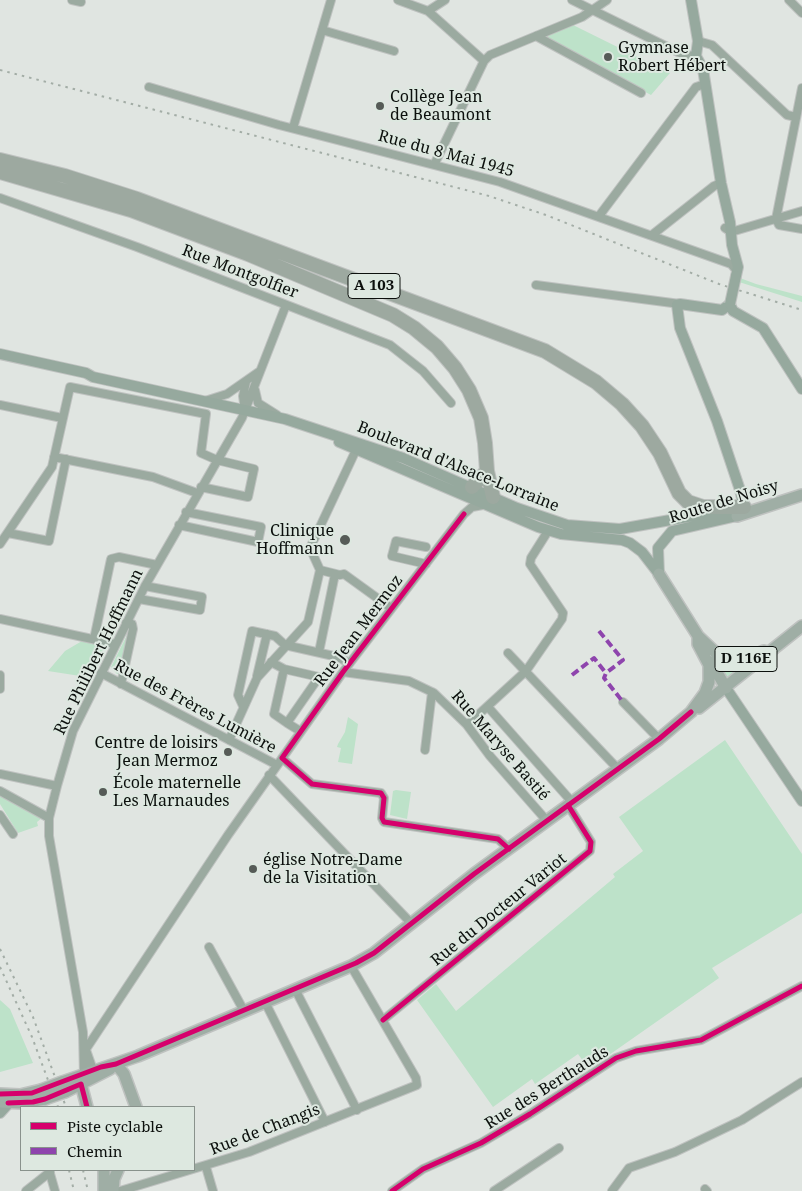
<!DOCTYPE html>
<html>
<head>
<meta charset="utf-8">
<style>
  body { margin:0 }
  #map { position:relative; width:802px; height:1191px; overflow:hidden; background:#e0e5e1; font-family:"Noto Serif",serif }
  canvas { display:block }
  .legend { position:absolute; left:20px; top:1106px; width:175px; height:65px; box-sizing:border-box; background:#dde8e0; border:1px solid #89928c; margin:0; padding:6px 9px; list-style:none; font-size:15px; color:#0c100d }
  .legend li { display:flex; align-items:center; gap:10px; height:25px }
  .legend b { width:25px; border:1px solid #89928c }
</style>
</head>
<body>
<div id="map">
<canvas width="802" height="1191"></canvas>
<ul class="legend">
<li><b style="height:6px;background:#d6006c"></b>Piste cyclable</li>
<li><b style="height:6px;background:#8e44ad"></b>Chemin</li>
</ul>
</div>
<script>
const c = document.querySelector('canvas').getContext('2d');
c.lineJoin = 'round';
function paint(path, color) { c.fillStyle = color; c.fill(path, 'evenodd'); }
const toPath = rows => new Path2D(rows.map(r => 'M' + r).join(''));
function stroke(path, color, width, dash) { c.strokeStyle = color; c.lineWidth = width; c.lineCap = dash ? 'butt' : 'round'; c.setLineDash(dash || []); c.stroke(path); }
function label(font, color, halo, rows, align = 'center') {
  c.font = font + ' "Noto Serif",serif'; c.lineWidth = 4; c.setLineDash([]); c.textBaseline = 'middle'; c.strokeStyle = halo; c.fillStyle = color; for (const [text, x, y, turn = 0] of rows) {
    c.save(); c.translate(x, y); c.rotate((+turn || 0) * Math.PI / 180); c.textAlign = isNaN(turn) ? turn : align; if (halo) c.strokeText(text, 0, 0); c.fillText(text, 0, 0); c.restore();
  }
}
const green = toPath([
  [573,25,670,73,651,95,548,41,548,35],
  [740,278,756,284,802,296,802,302,739,282],
  [131,627,120,673,117,674,111,667],
  [82,641,101,645,105,649,93,678,48,671,65,651],
  [708,654,751,662,725,684],
  [348,717,358,724,352,764,338,762,341,748,337,747,338,744,345,732],
  [725,740,802,854,802,913,712,968,719,978,589,1069,578,1054,535,1084,532,1079,493,1107,417,1000,436,984,456,1011,615,877,613,874,643,851,619,817],
  [396,790,411,792,407,819,390,815,393,791],
  [0,794,42,818,37,822,38,826,18,833,0,804],
  [0,1000,10,1009,33,1063,0,1072]
]);
const street = toPath([
  [72,0,81,2],
  [398,0,428,11,445,0],
  [572,0,684,55,696,56],
  [789,0,802,13],
  [428,11,484,61],
  [322,30,394,51],
  [536,36,641,93],
  [698,41,712,45,787,115,796,117],
  [149,87,279,125,500,182,731,264,737,271],
  [802,88,776,219,779,225,802,229],
  [293,128,331,0],
  [435,163,484,61,490,55,582,17,607,0],
  [0,198,137,247,390,345,423,371,451,403],
  [599,216,696,87,705,84],
  [725,228,731,232,802,211],
  [652,235,714,186,721,183],
  [536,285,680,304],
  [255,390,258,403,277,415],
  [205,401,227,394,260,371],
  [0,405,62,418],
  [245,410,243,396,246,382],
  [356,450,310,548,320,570,340,575,344,574,391,608],
  [54,457,153,477,197,493],
  [179,525,258,542,261,527,186,512],
  [8,533,49,541,66,459],
  [0,544,52,467,70,387,206,414,201,453,217,460,254,469,248,497,201,487],
  [426,564,392,556,396,541,426,547],
  [139,599,200,610,202,597,145,586],
  [0,619,115,644],
  [94,639,111,559,119,557,157,565],
  [285,645,338,657,349,663],
  [319,652,335,574],
  [508,653,618,769],
  [271,662,284,669,319,677,287,723,300,731],
  [284,669,274,714,287,723],
  [343,672,409,681,434,693,467,725,490,756,547,821],
  [101,673,277,765],
  [0,675,0,689],
  [257,676,267,634],
  [121,684,133,629,132,624,126,623],
  [623,702,659,739],
  [243,706,238,695,252,631,275,636,285,645],
  [488,707,572,802],
  [467,725,526,671,562,619,563,613,530,564,531,558,548,531],
  [229,740,257,678,308,622,320,570],
  [425,750,432,692],
  [282,758,312,784,381,793,384,798,382,818,384,822,498,839,509,849],
  [0,774,57,786],
  [269,775,411,923],
  [0,791,49,818],
  [0,815,13,834],
  [209,947,244,1011],
  [295,989,357,1110],
  [265,1002,325,1122],
  [383,1020,590,851,591,842,568,805],
  [86,1049,228,835,343,672,464,514,472,507,483,505],
  [86,1050,93,1070,90,1073],
  [84,1077,83,1032,49,836,49,818,57,786,73,731,145,586,242,418,286,305],
  [206,1167,213,1191],
  [49,1170,55,1191],
  [705,1189,707,1191],
  [26,1191,50,1172],
  [120,1191,249,1152,417,1085,416,1078,351,966],
  [392,1191,423,1169,481,1143,530,1114,616,1058,636,1051,701,1040,802,986],
  [494,1191,559,1148],
  [612,1191,629,1168,675,1152,742,1120,802,1082]
]);
const secondary = toPath([
  [691,0,698,41,696,56,703,69,721,183,730,222,732,245,738,267,736,276],
  [0,354,86,373,93,377,285,419,403,458,517,508,567,525,620,529,721,511],
  [339,442,538,527,561,534,622,540,630,543,642,552,659,574],
  [659,574,658,548,672,531,737,516,744,507,740,490,717,421,680,328,677,305,680,304,722,310,730,304,733,311,763,328,802,389],
  [726,688,802,801],
  [0,1113,9,1103]
]);
const primary = toPath([
  [737,516,802,495],
  [659,574,698,636,700,643],
  [698,636,716,653,729,658,746,659,764,651],
  [711,662,726,688],
  [699,708,802,626],
  [116,1064,124,1074,136,1107],
  [62,1082,138,1056,351,966,374,953,474,874,659,739,691,712,705,693,709,682,709,665,698,644,698,636],
  [81,1084,87,1107],
  [65,1092,110,1069],
  [0,1094,20,1095,41,1090],
  [0,1102,22,1103,45,1099],
  [104,1191,104,1170],
  [113,1191,114,1179,118,1170]
]);
const highway = toPath([
  [0,160,65,176,137,199,545,351,596,382,622,404,642,426,660,453,679,493,688,502,703,507,744,507],
  [0,172,131,210,248,254,393,315,414,328,437,347,455,368,469,390,481,418,485,443,487,471,493,497],
  [472,487,487,471]
]);
const rail = toPath([
  [0,70,489,196,546,215,719,284,802,310],
  [0,949,33,1017,66,1107],
  [0,967,32,1037,58,1107],
  [69,1170,74,1191],
  [83,1170,88,1191]
]);
const secondaryBridge = toPath([
  [730,304,736,276]
]);
const primaryBridge = toPath([
  [41,1090,62,1082],
  [45,1099,65,1092]
]);
const quiet = toPath([
  [599,631,623,660,606,673,604,678,623,702],
  [572,675,594,658,606,673]
]);
const cycleway = toPath([
  [464,514,343,672,282,758,312,784,381,793,384,798,382,818,384,822,498,839,509,849],
  [383,1020,590,851,591,842,568,805],
  [0,1094,32,1093,101,1067,116,1064,356,963,374,953,474,874,659,739,691,712],
  [8,1103,33,1102,45,1099,81,1084,87,1107],
  [392,1191,423,1169,481,1143,530,1114,616,1058,636,1051,701,1040,802,986]
]);
const markers = [
  [608,57,5,"#565b57"],
  [380,106,5,"#565b57"],
  [345,540,6,"#565b57"],
  [228,752,5,"#565b57"],
  [103,792,5,"#565b57"],
  [253,869,5,"#565b57"]
];
const shields = [
  [374,286,52],
  [746,659,62]
];
const shieldNames = [
  ["A 103",374,286],
  ["D 116E",746,659]
];
const poiNames = [
  ["Gymnase",618,48],
  ["Robert Hébert",618,66],
  ["Collège Jean",390,97],
  ["de Beaumont",390,115],
  ["Clinique",334,531,"right"],
  ["Hoffmann",334,549,"right"],
  ["Centre de loisirs",218,743,"right"],
  ["Jean Mermoz",218,761,"right"],
  ["École maternelle",113,783],
  ["Les Marnaudes",113,801],
  ["église Notre-Dame",263,860],
  ["de la Visitation",263,878]
];
const streetNames = [
  ["Rue du 8 Mai 1945",446,154,15],
  ["Rue Montgolfier",240,272,21],
  ["Boulevard d'Alsace-Lorraine",458,467,22],
  ["Route de Noisy",724,502,-17],
  ["Rue Jean Mermoz",359,631,-53],
  ["Rue Philibert Hoffmann",99,652,-64],
  ["Rue des Frères Lumière",195,707,28],
  ["Rue Maryse Bastié",500,746,49],
  ["Rue du Docteur Variot",499,910,-39],
  ["Rue des Berthauds",547,1088,-32],
  ["Rue de Changis",265,1130,-21]
];
paint(green, '#bde2c9');
stroke(street, '#bfc2c0', 10);
stroke(secondary, '#bfc2c0', 12);
stroke(primary, '#bfc2c0', 14);
stroke(highway, '#bfc2c0', 16);
stroke(street, '#9baaa0', 8);
stroke(secondary, '#96a99e', 10);
stroke(primary, '#9faea5', 11);
stroke(highway, '#9da9a0', 14);
stroke(rail, '#a3ada6', 2, [2.5, 5]);
stroke(secondaryBridge, '#bfc2c0', 12, []);
stroke(primaryBridge, '#bfc2c0', 14, []);
stroke(secondaryBridge, '#96a99e', 10);
stroke(primaryBridge, '#9faea5', 11);
stroke(quiet, '#8e44ad', 4, [8, 4]);
stroke(cycleway, '#d6006c', 5);
for (const [x, y, r, color] of markers) { const dot = new Path2D(); dot.arc(x, y, r, 0, 2 * Math.PI); c.fillStyle = color; c.fill(dot); stroke(dot, '#dde8e0', 2); }
for (const [x, y, w] of shields) { const box = new Path2D(); box.roundRect(x - w / 2, y - 12.5, w, 25, 4); c.fillStyle = '#dde8e0'; c.fill(box); stroke(box, '#0c100d', 1); }
label('bold 15px', '#0c100d', null, shieldNames);
label('16px', '#0c100d', '#dde8e0', poiNames, 'left');
label('16px', '#0c100d', '#dde8e0', streetNames);
</script>
</body>
</html>
